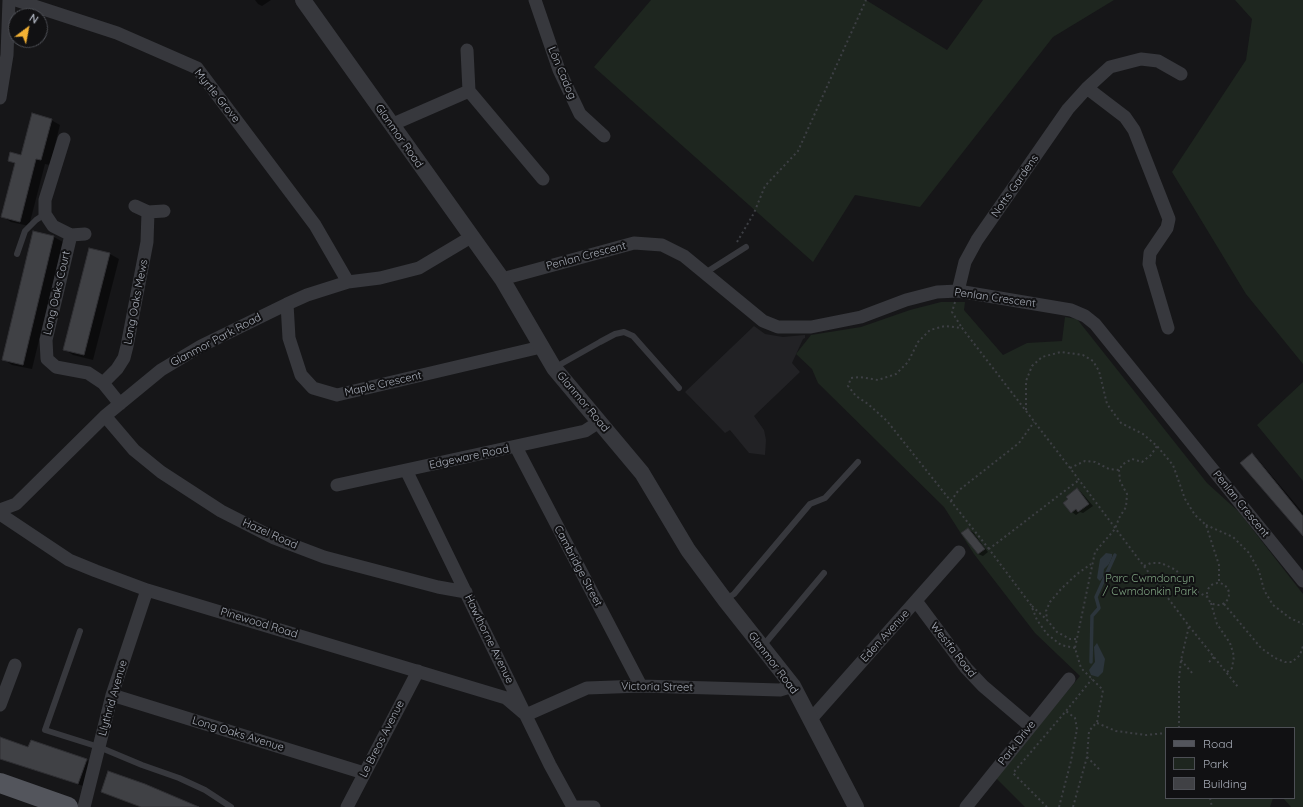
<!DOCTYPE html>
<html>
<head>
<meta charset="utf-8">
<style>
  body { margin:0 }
  #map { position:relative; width:1303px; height:807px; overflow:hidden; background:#161618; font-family:Quicksand,sans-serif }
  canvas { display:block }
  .legend { position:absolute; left:1165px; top:727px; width:130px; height:72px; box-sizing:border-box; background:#111113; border:1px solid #4d4f55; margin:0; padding:5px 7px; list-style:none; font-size:12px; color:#a8adb8 }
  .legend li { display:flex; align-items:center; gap:8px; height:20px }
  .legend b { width:20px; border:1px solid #4d4f55 }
  .north { position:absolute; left:8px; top:8px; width:40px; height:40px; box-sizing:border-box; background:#111113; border:1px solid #4d4f55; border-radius:50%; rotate:32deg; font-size:11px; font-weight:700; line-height:16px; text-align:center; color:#a8adb8 }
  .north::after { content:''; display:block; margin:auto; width:14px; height:18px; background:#f2b134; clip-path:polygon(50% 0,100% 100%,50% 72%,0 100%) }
</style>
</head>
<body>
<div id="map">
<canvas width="1303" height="807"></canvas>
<ul class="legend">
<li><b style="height:5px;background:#53555c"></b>Road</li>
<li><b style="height:11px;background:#1e261f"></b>Park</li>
<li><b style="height:11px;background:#404145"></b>Building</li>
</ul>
<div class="north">N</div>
</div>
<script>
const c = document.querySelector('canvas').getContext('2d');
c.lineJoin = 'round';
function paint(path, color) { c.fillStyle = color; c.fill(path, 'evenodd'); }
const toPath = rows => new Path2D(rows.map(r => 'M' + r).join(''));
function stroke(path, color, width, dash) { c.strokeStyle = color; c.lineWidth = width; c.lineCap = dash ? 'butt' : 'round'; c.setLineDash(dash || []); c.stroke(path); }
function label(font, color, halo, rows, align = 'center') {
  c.font = font + ' Quicksand,sans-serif'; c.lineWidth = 4; c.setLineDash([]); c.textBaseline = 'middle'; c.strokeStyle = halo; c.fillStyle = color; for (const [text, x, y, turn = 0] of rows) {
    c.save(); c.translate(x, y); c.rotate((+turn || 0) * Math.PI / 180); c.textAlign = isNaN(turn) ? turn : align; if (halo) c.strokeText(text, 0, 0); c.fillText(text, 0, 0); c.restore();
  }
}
const built = toPath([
  [754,326,765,334,783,337,805,335,805,338,803,339,792,363,800,372,754,416,764,430,766,440,765,455,749,453,730,430,725,433,685,392]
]);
const green = toPath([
  [651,0,866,0,947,50,983,0,1114,0,1053,37,920,207,855,195,813,262,594,67],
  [1235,0,1303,0,1303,364,1246,294,1172,172,1246,60,1252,19],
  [941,302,965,302,964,310,1003,355,1027,343,1062,341,1065,317,1077,319,1207,483,1239,512,1303,594,1303,807,1291,807,1283,798,1294,798,1294,728,1166,728,1166,798,1273,798,1270,807,1025,807,995,777,1080,676,1035,633,974,554,944,507,818,383,812,369,796,354,811,335,861,327,910,310],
  [1303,382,1303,481,1257,425]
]);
const water = toPath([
  [1106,553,1112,554,1112,557,1109,564,1104,569,1103,577,1100,581,1097,578,1100,559],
  [1097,643,1105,659,1103,672,1098,677,1091,675,1089,670,1095,662,1094,647]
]);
const shadow = toPath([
  [255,0,271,0,262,6,258,4],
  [51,120,60,125,50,165,45,164,29,226,11,222,2,216,15,164,9,160,22,157],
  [34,232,54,237,63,242,32,369,12,365,3,359],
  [110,254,119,259,93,360,73,355,64,349],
  [1252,454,1256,457,1303,513,1303,534],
  [1077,489,1081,492,1093,506,1083,513,1080,512,1076,515,1072,512],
  [968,529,973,532,988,552,983,556,978,554],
  [29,748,86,760,91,763,83,786,0,759]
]);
const stream = toPath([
  [1091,662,1092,616,1099,608,1096,597,1115,555]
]);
const building = toPath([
  [32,113,52,119,41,160,36,159,20,222,1,217,15,163,8,161,10,152,21,155,32,113],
  [33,231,54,236,23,365,2,360,33,231],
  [89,248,110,253,84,355,63,350,89,248],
  [1252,453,1303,516,1303,536,1240,463,1252,453],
  [1077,488,1089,504,1078,512,1076,509,1071,513,1063,503,1068,499,1066,497,1077,488],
  [968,528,985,549,978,554,961,533,968,528],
  [0,737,28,747,31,740,87,759,78,784,0,759,0,737],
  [108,771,145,784,199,807,141,807,101,792,108,771]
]);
const path = toPath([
  [737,242,754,213,765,186,798,151,866,0],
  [955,302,952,312,962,328],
  [1026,410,1026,381,1032,366,1042,357,1061,352,1083,355,1093,361,1099,371,1107,404,1121,423,1143,434,1157,446,1173,465,1185,499,1195,515,1206,525,1219,565,1219,583],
  [1070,468,1085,461,1095,462,1109,469,1119,470,1123,464,1132,459,1142,462,1151,455,1157,446],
  [951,501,958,491,1019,443,1034,422],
  [1206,525,1233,537,1249,553,1259,571,1264,590,1273,605,1290,618,1303,624],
  [989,549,887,421,868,404,856,396,848,386,851,378,860,377,878,380,896,374,908,362,918,342,930,330,945,326,962,328,1070,468,1189,626,1238,687],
  [1144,566,1151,563,1161,563,1176,570,1189,587,1207,597],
  '1207 594a11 11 0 1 1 22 0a11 11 0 1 1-22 0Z',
  [1211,603,1217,624,1230,643,1234,656,1232,668,1226,673],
  [1224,604,1261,648,1275,658,1285,662,1292,662,1300,655,1303,646],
  [1032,606,1046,619],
  [1076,639,1070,639,1057,632,1047,620,1046,611,1050,602,1061,589,1077,574,1091,564],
  [1075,648,1061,645,1047,634,1037,620,1031,605,989,549,1079,480],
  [1181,660,1193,674],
  [1209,662,1214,657],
  [1097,723,1116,731,1146,735,1166,733],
  [1179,728,1179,679,1181,660,1189,626],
  [1087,757,1100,770],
  [1210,798,1212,807],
  [1047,807,1013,773,1066,711,1092,679],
  [1059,807,1071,761,1077,729,1075,718,1066,711],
  [1073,807,1087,757,1089,731,1097,722,1103,690,1081,668,1075,648,1095,552,1115,529,1119,518,1126,507,1127,494,1120,481,1119,470]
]);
const service = toPath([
  [17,254,25,231,36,220,45,214],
  [705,273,746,247],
  [554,368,600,342,615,334,624,332,633,336,679,388],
  [726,599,734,594,810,504,825,498,858,462],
  [80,631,45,730,99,747,142,765,179,778,205,790,231,807],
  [762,647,824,573]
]);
const minor = toPath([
  [16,0,117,33,197,68,315,225,348,282],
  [535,0,559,70,580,114,604,136],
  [467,50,469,91],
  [1087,88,1125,117,1134,130,1169,219,1167,228,1150,253,1149,264,1168,328],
  [0,98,7,55,9,0],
  [391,125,469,91,543,179],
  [64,139,45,200,45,214,53,226,71,235,85,234],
  [135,206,148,212,164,211],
  [71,235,46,340,47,359,56,367,88,373,103,383,120,404],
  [502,279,634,243,662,245,684,256,763,321,778,327,811,327,861,317,906,300,937,292,958,291,1071,310,1085,316,1095,324,1303,581],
  [958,291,965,262,977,240,1068,109,1087,88,1110,67,1141,59,1158,61,1181,74],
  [287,304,289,338,301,375,313,388,337,395,541,347],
  [103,383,117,369,124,358,127,346,147,242,148,212],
  [105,416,134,450,161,472,221,511,274,538,324,557,438,587,466,592],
  [516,447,641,686],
  [406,470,550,765,573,807],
  [337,485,585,431,599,422],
  [0,510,16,504,105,416,161,370,201,346,287,304,307,295,348,282,380,278,419,268,471,237],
  [0,514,69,560,96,571,147,590,506,698,526,715],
  [916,601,966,668,983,686,1030,726],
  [112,695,364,773],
  [0,705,15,665],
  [526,715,587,688,641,686,780,690,793,686],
  [811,719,959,552],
  [84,807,112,695,147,590],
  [347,807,418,671],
  [573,807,594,807],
  [966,807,1069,679]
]);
const tertiary = toPath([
  [303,0,502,279,554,368,642,473,688,550,725,600,793,686,856,807]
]);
const primary = toPath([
  [0,783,68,807]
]);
const streetNames = [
  ["Lôn Cadog",562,73,67],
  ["Myrtle Grove",217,96,51],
  ["Glanmor Road",399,136,55],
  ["Notts Gardens",1015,186,-55],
  ["Penlan Crescent",586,256,-15],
  ["Long Oaks Court",57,293,-77],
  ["Penlan Crescent",995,298,8],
  ["Long Oaks Mews",136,302,-79],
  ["Glanmor Park Road",216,340,-28],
  ["Maple Crescent",383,384,-13],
  ["Glanmor Road",583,402,50],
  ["Edgeware Road",469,457,-12],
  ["Penlan Crescent",1241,504,51],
  ["Hazel Road",270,534,24],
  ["Cambridge Street",578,566,62],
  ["Pinewood Road",259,623,17],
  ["Eden Avenue",885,636,-48],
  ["Hawthorne Avenue",489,639,64],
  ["Westfa Road",953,650,52],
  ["Glanmor Road",773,663,53],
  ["Victoria Street",657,687,1],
  ["Llythrid Avenue",113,698,-74],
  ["Long Oaks Avenue",238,734,17],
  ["Le Breos Avenue",382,739,-63],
  ["Park Drive",1017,743,-52]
];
const parkNames = [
  ["Parc Cwmdoncyn",1150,579],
  ["/ Cwmdonkin Park",1150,592]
];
paint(built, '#222225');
paint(green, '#1e261f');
paint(water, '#2c353c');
paint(shadow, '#0007');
stroke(stream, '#2c353c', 3.5);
paint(building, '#404145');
stroke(building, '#303034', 1);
stroke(path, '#3d3f44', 2, [2, 3]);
stroke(service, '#37383d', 6);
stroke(minor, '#37383d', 13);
stroke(tertiary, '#37383d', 16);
stroke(primary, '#53555c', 20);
label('11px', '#a8adb8', '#111113', streetNames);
label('11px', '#7fa381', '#111113', parkNames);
</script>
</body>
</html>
